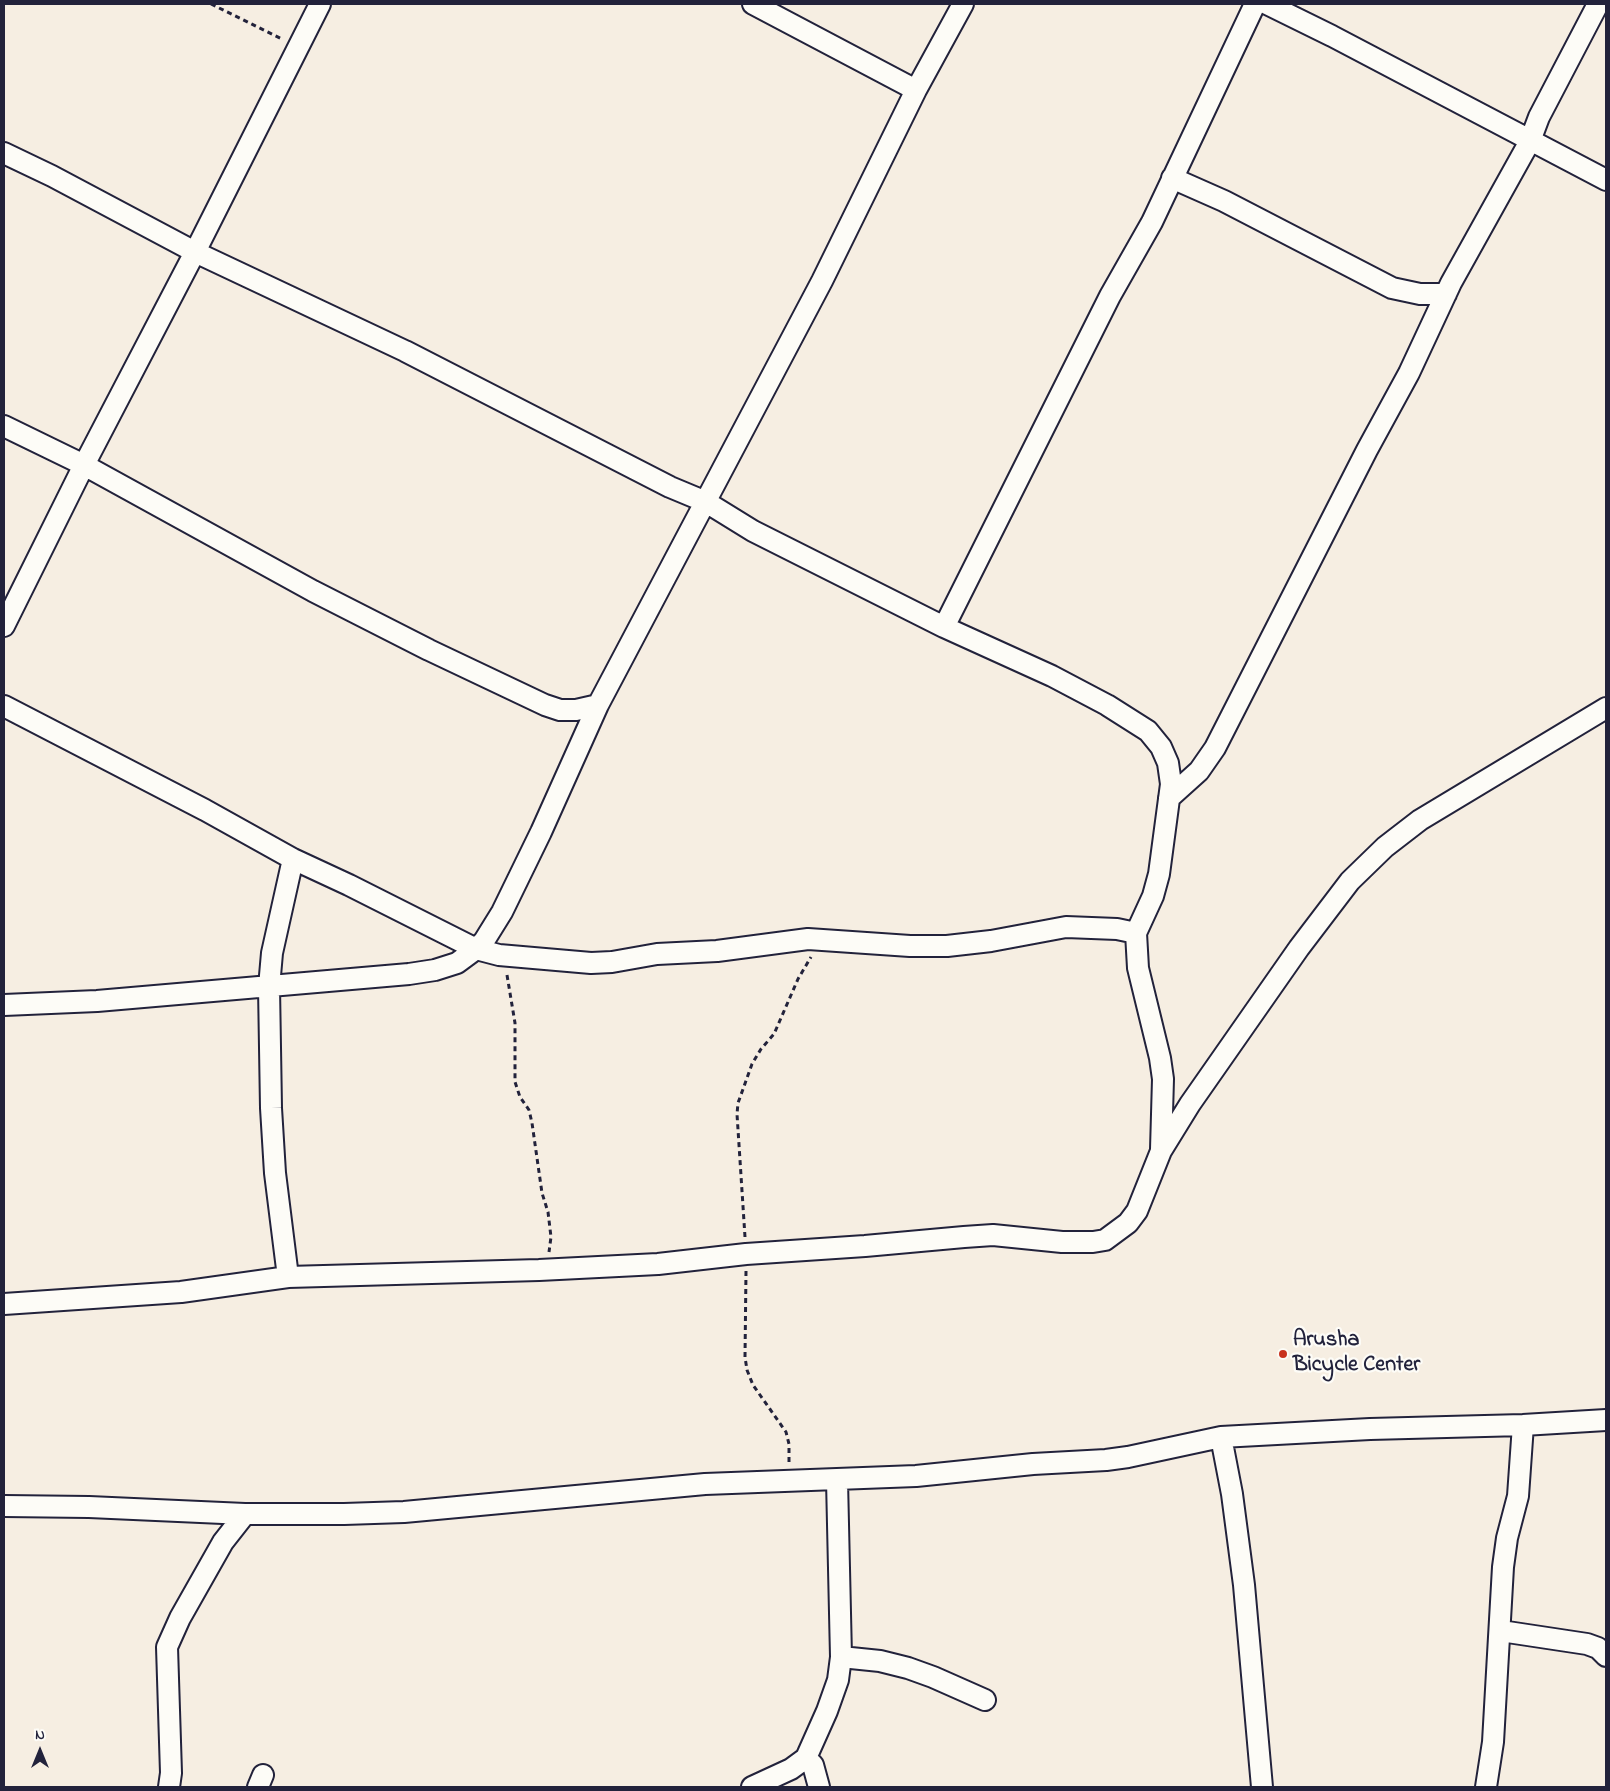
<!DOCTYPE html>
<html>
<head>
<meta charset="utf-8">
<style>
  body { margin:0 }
  #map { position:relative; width:1610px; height:1791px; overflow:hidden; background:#f6eee2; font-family:"Indie Flower",sans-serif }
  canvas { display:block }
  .frame { position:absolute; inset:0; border:5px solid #22223b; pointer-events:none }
  .north { position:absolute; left:15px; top:1726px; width:50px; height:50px; -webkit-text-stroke:4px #fdfcf7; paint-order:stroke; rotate:0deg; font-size:14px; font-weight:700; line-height:20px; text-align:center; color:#22223b }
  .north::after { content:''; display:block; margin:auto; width:18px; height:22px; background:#22223b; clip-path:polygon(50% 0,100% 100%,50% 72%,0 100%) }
</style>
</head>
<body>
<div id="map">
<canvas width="1610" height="1791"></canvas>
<div class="frame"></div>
<div class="north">N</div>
</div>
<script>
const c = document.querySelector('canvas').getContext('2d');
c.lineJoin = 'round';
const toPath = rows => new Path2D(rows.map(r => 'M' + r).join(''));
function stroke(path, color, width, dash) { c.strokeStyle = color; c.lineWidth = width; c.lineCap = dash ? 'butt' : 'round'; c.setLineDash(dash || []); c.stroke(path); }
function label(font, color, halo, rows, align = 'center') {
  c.font = font + ' "Indie Flower",sans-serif'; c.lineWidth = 4.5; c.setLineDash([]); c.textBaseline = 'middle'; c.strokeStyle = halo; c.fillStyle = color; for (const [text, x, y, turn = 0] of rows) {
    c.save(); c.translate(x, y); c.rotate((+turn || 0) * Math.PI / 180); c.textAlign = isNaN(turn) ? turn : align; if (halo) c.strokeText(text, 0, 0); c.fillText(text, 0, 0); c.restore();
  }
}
const path = toPath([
  [211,4,282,39],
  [507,975,515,1023,515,1082,520,1097,529,1110,532,1123,542,1193,548,1212,551,1237,549,1252],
  [745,1237,737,1114,738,1103,752,1064,761,1049,774,1034,798,979,811,957],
  [746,1271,745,1357,747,1370,753,1385,786,1432,789,1444,789,1462]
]);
const street = toPath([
  [753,4,916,90],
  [1267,4,1332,36,1606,180],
  [4,153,52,176,195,252,405,351,670,487,706,502,753,531,944,627,1052,676,1107,705,1148,731,1161,747,1168,763,1171,784,1159,874,1153,896,1136,933,1138,968,1160,1058,1163,1079,1161,1149],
  [1172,178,1224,201,1392,288,1420,294,1446,294],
  [4,426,84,465,313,591,429,650,545,705,560,710,576,710,598,705],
  [4,626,84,465,195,252,320,4],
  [944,627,1110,296,1152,222,1255,4],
  [4,706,205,810,293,859,349,885,476,949,499,955,591,963,612,962,657,954,717,951,808,939,910,946,947,946,991,941,1066,927,1117,929,1136,933],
  [1169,798,1199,771,1215,748,1367,450,1409,373,1451,283,1530,141,1539,117,1598,4],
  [4,1005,97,1001,409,974,435,970,457,963,476,949,484,941,502,912,541,832,598,705,822,281,916,90,963,4],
  [288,1277,275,1173,271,1108,269,987,272,953,293,859],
  [4,1304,181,1292,288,1277,539,1270,658,1264,746,1254,865,1246,964,1237,993,1235,1062,1242,1093,1242,1105,1240,1128,1223,1137,1211,1161,1151,1190,1104,1299,948,1350,881,1385,847,1420,820,1606,708],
  [1221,1437,1232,1494,1244,1585,1262,1787],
  [4,1506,89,1507,245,1514,344,1514,404,1512,705,1484,916,1476,1033,1464,1106,1460,1128,1457,1221,1437,1370,1429,1523,1425,1606,1420],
  [1501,1631,1587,1644,1598,1648,1606,1656],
  [841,1657,880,1661,908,1668,933,1677,985,1700],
  [806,1758,813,1765,819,1787],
  [169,1787,171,1773,167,1647,180,1618,223,1542,245,1514],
  [258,1787,263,1775],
  [752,1787,791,1769,806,1758,827,1711,838,1680,841,1657,837,1480],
  [1486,1787,1493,1742,1503,1567,1507,1538,1518,1496,1523,1425]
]);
const markers = [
  [1283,1354,5,"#c8321e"]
];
const poiNames = [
  ["Arusha",1293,1341],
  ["Bicycle Center",1293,1366]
];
stroke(street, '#22223b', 24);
stroke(path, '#22223b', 3, [5, 4]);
stroke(street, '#fdfcf7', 20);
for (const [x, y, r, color] of markers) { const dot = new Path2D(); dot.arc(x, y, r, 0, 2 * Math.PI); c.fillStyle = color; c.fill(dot); stroke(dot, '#fdfcf7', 2); }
label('bold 22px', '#22223b', '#fdfcf7', poiNames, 'left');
</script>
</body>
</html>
